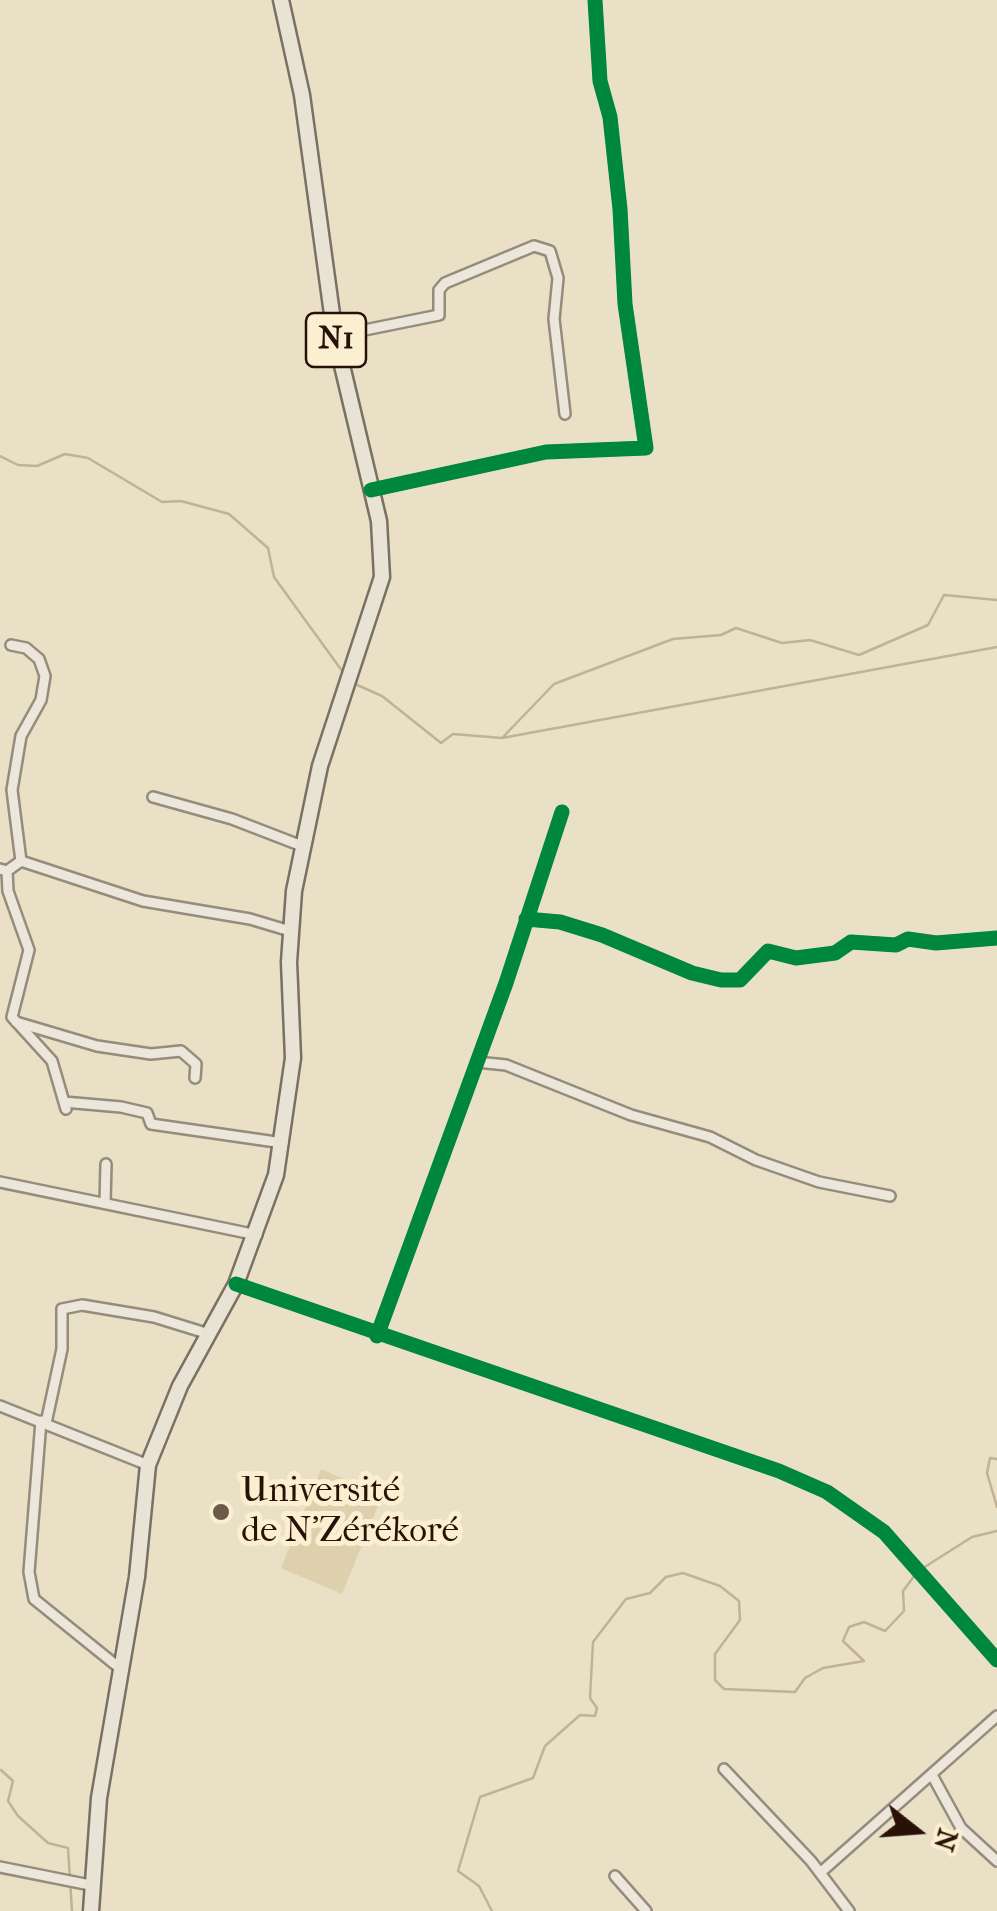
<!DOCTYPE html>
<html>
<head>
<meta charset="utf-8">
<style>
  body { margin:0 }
  #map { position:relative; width:997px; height:1911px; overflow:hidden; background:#e9e0c6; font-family:"IM FELL French Canon",serif }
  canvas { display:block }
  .north { position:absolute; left:867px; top:1781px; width:100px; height:100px; -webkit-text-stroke:8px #faefd0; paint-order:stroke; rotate:107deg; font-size:28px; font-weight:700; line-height:40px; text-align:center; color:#291107 }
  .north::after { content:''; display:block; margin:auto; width:35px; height:45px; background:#291107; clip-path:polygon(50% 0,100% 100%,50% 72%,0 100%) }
</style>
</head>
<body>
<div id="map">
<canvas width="997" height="1911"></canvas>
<div class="north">N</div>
</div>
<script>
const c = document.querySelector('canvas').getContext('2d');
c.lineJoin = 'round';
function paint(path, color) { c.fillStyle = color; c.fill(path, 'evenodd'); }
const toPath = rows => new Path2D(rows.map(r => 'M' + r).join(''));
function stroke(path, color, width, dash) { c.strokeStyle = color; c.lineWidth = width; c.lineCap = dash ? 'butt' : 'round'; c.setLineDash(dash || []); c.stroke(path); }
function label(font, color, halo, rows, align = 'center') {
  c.font = font + ' "IM FELL French Canon",serif'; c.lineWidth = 10; c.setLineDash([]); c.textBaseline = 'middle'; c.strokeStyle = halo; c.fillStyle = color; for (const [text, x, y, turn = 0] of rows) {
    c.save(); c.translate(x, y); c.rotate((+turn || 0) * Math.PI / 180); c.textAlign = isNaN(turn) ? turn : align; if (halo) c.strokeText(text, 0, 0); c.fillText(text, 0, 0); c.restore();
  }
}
const green = toPath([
  [321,1469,382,1496,342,1594,281,1568]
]);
const stream = toPath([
  [0,456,18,465,37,466,65,454,88,458,162,502,181,501,229,514,268,548,274,577,345,675],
  [355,684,382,696,441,743,453,734,502,738,997,647],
  [503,737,554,684,673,639,721,635,736,628,782,643,810,640,859,655,928,625,944,595,997,600],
  [997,1459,990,1458,987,1473,997,1507],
  [920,1570,972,1537,997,1531],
  [1,1770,13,1781,8,1801,18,1816,48,1843,68,1848,72,1911],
  [492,1911,479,1886,458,1871,480,1797,533,1778,545,1746,580,1715,595,1716,597,1708,590,1698,593,1642,626,1599,650,1593,666,1577,683,1573,720,1586,739,1601,740,1620,715,1654,715,1680,724,1689,795,1692,805,1678,823,1668,864,1661,843,1641,849,1627,864,1622,885,1631,904,1611,903,1591,915,1575]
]);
const street = toPath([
  [335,336,439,315,439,290,445,283,534,246,550,251,558,278,554,319,565,414],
  [371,490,546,452,646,448,625,304,620,209,610,117,600,81,595,0],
  [11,645,26,648,39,659,45,676,41,700,21,736,12,790,21,861],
  [153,797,232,819,302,846],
  [0,869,7,871,21,861,143,901,250,919,290,931],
  [7,871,8,891,29,950,12,1017,52,1061,66,1109],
  [526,919,560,922,602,935,692,973,721,980,740,980,768,951,796,958,835,953,851,942,896,945,908,939,936,943,997,938],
  [16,1022,97,1046,151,1054,181,1051,196,1064,195,1078],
  [477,1062,506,1065,631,1115,710,1137,756,1160,819,1182,890,1196],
  [64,1102,121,1107,147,1113,151,1124,283,1143],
  [0,1182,257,1235],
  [105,1203,106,1164],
  [236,1284,779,1471,827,1492,884,1532,997,1660],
  [377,1336,506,983,562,812],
  [0,1406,148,1465],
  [41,1421,29,1572,34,1599,122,1670],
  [46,1423,62,1349,62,1309,82,1305,154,1317,209,1334],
  [724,1769,811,1861,849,1911],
  [932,1775,961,1828,997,1861],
  [0,1867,90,1885],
  [820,1873,997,1716],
  [615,1876,646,1911]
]);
const primary = toPath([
  [91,1911,99,1798,137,1577,148,1465,180,1386,236,1284,276,1175,293,1058,289,962,294,891,320,766,382,577,379,521,335,336,302,95,281,0]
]);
const cycleway = toPath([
  [371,490,546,452,646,448,625,304,620,209,610,117,600,81,595,0],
  [526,919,560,922,602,935,692,973,721,980,740,980,768,951,796,958,835,953,851,942,896,945,908,939,936,943,997,938],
  [236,1284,779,1471,827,1492,884,1532,997,1660],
  [377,1336,506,983,562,812]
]);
const markers = [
  [221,1512,10,"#6c594a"]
];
const shields = [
  [336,340,60]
];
const shieldNames = [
  ["N1",336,340]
];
const poiNames = [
  ["Université",241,1492],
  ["de N'Zérékoré",241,1532]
];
paint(green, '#ded0ad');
stroke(stream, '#c2b292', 2.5);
stroke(street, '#948c7d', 14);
stroke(primary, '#797163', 19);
stroke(street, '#ece7da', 9);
stroke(primary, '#e8e3d4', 14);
stroke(cycleway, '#00873e', 15);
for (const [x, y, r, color] of markers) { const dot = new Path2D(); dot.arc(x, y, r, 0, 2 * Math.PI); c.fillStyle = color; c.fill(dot); stroke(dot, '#faefd0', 4); }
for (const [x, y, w] of shields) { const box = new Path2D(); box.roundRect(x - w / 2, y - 27, w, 54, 8); c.fillStyle = '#faefd0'; c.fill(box); stroke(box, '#291107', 2.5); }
label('bold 32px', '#291107', null, shieldNames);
label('35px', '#291107', '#faefd0', poiNames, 'left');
</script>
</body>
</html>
